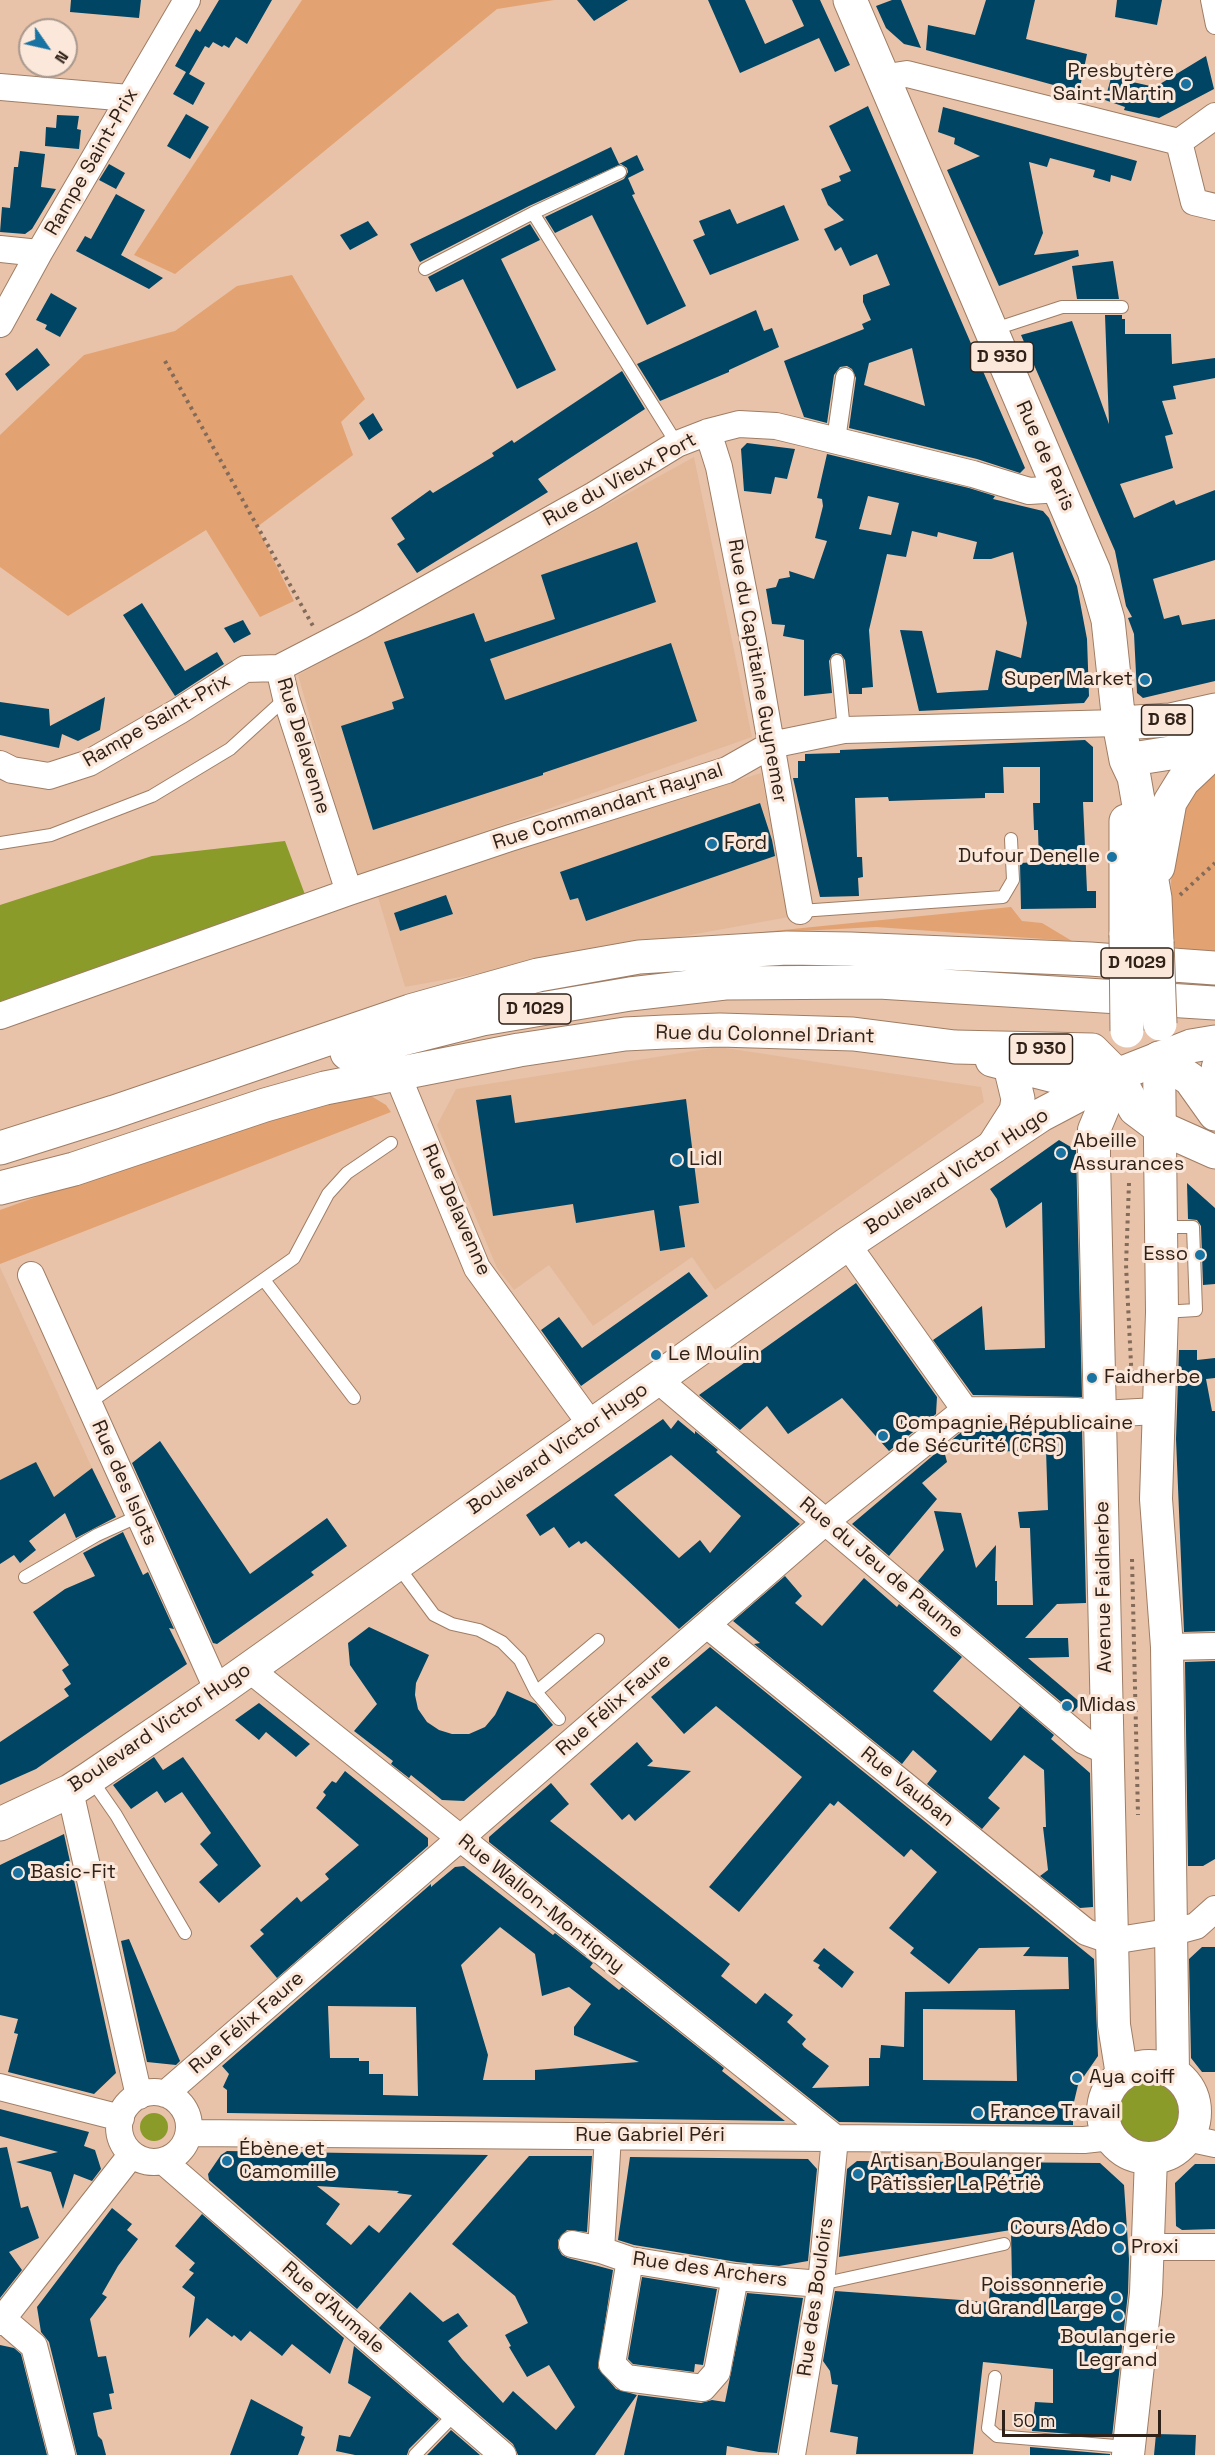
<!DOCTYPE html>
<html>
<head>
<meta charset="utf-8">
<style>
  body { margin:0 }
  #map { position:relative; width:1215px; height:2455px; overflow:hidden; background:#e8c3a9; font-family:"Space Grotesk",sans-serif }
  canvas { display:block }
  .north { position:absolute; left:18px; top:18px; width:60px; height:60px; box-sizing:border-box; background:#fbe8db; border:2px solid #a9988d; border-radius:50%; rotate:124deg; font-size:16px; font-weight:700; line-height:24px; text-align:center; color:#2f2117 }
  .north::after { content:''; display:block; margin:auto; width:21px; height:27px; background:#1973a2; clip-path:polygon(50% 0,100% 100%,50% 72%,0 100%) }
  .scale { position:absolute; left:1002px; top:2410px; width:159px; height:27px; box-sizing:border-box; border:3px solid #2f2117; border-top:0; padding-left:8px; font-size:18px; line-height:21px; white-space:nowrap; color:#2f2117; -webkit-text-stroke:4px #fbe8db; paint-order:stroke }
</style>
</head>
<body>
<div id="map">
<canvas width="1215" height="2455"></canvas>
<div class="north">N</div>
<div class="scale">50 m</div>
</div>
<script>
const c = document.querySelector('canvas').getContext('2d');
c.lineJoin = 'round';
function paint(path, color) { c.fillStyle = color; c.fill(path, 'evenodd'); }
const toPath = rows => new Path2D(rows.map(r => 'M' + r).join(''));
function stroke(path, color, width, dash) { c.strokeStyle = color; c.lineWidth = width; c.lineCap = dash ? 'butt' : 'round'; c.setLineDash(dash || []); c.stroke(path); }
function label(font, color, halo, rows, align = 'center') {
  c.font = font + ' "Space Grotesk",sans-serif'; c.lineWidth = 6; c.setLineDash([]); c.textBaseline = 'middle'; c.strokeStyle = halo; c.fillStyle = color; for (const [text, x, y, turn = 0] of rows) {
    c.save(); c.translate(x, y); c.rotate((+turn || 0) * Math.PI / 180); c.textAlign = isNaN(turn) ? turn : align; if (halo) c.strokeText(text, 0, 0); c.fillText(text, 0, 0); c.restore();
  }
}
const built = toPath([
  [694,457,752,737,355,877,298,675],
  [761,773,789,917,405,987,377,894],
  [719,1047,981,1087,984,1102,715,1290,692,1257,593,1326,549,1265,514,1290,497,1268,437,1125,456,1089],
  [0,1267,92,1468,3,1539,0,1544]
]);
const green = toPath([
  [302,0,554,0,497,9,175,274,134,255],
  [292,275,365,399,341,422,353,455,257,527,294,601,260,617,206,530,68,616,0,567,0,435,84,355,175,331,237,286],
  [1215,764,1215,952,1175,951,1171,884,1173,847,1180,815,1205,773],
  [1011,907,1022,921,1042,923,1072,941,876,927,743,934],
  [366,1093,386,1105,391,1112,0,1264,0,1210,285,1108]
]);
const water = toPath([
  [285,841,307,900,0,1004,0,905,152,856],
  '1116 2113a33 33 0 1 1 66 0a33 33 0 1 1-66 0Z',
  '140 2127a14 14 0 1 1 28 0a14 14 0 1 1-28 0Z'
]);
const building = toPath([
  [71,0,141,0,139,18,70,12],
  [219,0,272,0,247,44,236,37,229,48,224,45,222,47,213,42,209,48,205,46,189,74,205,83,193,105,173,94,186,72,175,66,196,29,200,32],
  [577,0,628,0,594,21],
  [708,0,745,0,765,44,804,26,792,0,820,0,850,65,835,72,819,38,740,73],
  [892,0,901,0,921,48,904,44,886,28,876,6],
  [986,0,1035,0,1026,39,1087,54,1079,92,926,50,928,25,975,35],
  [1117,0,1162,0,1157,25,1115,17],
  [1206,56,1214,89,1159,118,1124,110,1125,107,1105,100,1115,63,1131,69,1128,81,1155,87],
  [868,106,1025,468,1020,473,977,459,849,428,856,378,852,369,847,366,840,367,834,375,827,423,804,417,784,361,864,329,862,324,871,320,863,302,863,295,890,285,877,254,850,266,841,247,835,251,824,229,844,220,828,205,821,189,841,181,839,176,851,171,829,126],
  [912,348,925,406,864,385,869,363],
  [943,107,1137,161,1131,181,1111,175,1110,182,1093,177,1095,170,1050,158,1047,167,1029,162,1043,233,1034,255,1078,250,1079,256,999,286,947,170,980,156,954,144,955,138,938,132],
  [186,114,209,127,190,159,167,146],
  [57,115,79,116,77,129,81,130,79,149,45,146,46,127,56,128],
  [611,147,619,164,637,155,644,170,628,178,635,194,632,195,686,306,647,325,592,215,555,233,545,217,624,179,628,172,627,168,621,164,529,206,420,262,418,259,410,244],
  [20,151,45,154,41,187,56,189,32,229,25,234,0,232,2,207,10,208,14,167,18,167],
  [109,164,125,173,116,189,99,180],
  [116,194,145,210,121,255,163,278,149,289,76,251,85,236,91,239],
  [784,205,799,240,710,275,693,240,705,235,699,221,730,209,737,224],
  [368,221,378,235,350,250,340,235],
  [530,224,540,240,501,259,556,370,517,389,463,279,436,292,428,277],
  [1113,261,1119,299,1077,299,1072,266],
  [51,293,77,308,60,337,45,329,47,325,36,320],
  [756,310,764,331,772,328,779,347,729,370,729,372,660,401,637,364],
  [1105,315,1122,315,1122,319,1125,319,1125,334,1171,334,1172,364,1215,358,1215,378,1173,386,1176,399,1162,401,1173,434,1165,436,1173,468,1120,484,1134,518,1174,500,1176,505,1215,490,1215,560,1153,579,1164,619,1179,615,1182,625,1215,619,1215,681,1143,698,1137,693,1134,634,1128,618,1132,617,1126,606,1115,551,1021,335,1072,321,1109,424],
  [37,348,50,365,17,391,5,374],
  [622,371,645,409,538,479,548,492,417,573,397,544,405,539,391,518,430,490,433,493,494,456,492,453,512,440,514,443],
  [373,413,383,430,369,440,359,423],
  [747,443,795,449,787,479,775,477,771,494,744,491,741,449],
  [827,454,969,488,995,496,993,499,1043,511,1049,518,1077,586,1087,639,1089,696,1084,703,919,711,900,630,922,631,937,693,950,692,988,690,996,650,1021,658,1027,623,1013,552,991,559,973,559,977,542,938,532,937,537,912,531,906,557,887,554,869,630,873,687,862,688,862,694,849,694,845,660,841,654,836,653,832,655,829,661,832,693,804,696,804,640,783,636,785,625,772,624,766,589,776,587,779,579,790,577,789,571,814,579,827,541,815,538,823,506,822,499,817,498],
  [868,496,899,503,891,535,859,529],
  [637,542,656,602,490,659,505,700,671,643,697,721,543,773,543,775,373,830,341,726,394,709,392,702,404,698,384,642,474,613,485,642,555,619,541,575],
  [142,603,185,671,217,652,224,664,175,696,123,615],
  [243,620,251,634,234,643,224,628],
  [105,697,100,730,78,741,62,734,59,748,0,735,0,702,49,709,50,726],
  [1085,740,1093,747,1093,802,1083,802,1087,891,1096,891,1096,908,1021,909,1020,863,1039,862,1038,830,1034,830,1033,803,1040,803,1040,767,1003,767,1004,793,985,793,985,798,889,801,888,797,855,798,857,857,862,857,863,877,858,878,859,896,820,897,793,778,798,778,798,761,805,761,805,754,840,753,840,750],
  [760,803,772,840,775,856,586,921,578,898,570,900,560,872],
  [446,895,453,914,400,931,394,913],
  [511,1095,515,1123,686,1099,699,1203,679,1206,685,1247,660,1251,654,1210,576,1223,573,1204,493,1216,476,1100],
  [1059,1140,1076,1150,1082,1397,973,1395,933,1340,982,1306,985,1350,1045,1348,1042,1202,1006,1228,997,1199,990,1189],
  [1187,1183,1215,1208,1215,1284,1203,1285,1201,1226,1197,1220,1188,1219],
  [689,1272,708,1296,581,1386,541,1330,559,1317,582,1348],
  [856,1283,937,1397,936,1414,889,1451,842,1398,788,1434,767,1406,740,1430,699,1395],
  [1179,1350,1197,1350,1197,1360,1215,1358,1215,1378,1206,1379,1212,1411,1215,1411,1215,1631,1184,1632,1176,1439],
  [663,1419,671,1429,678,1420,695,1434,695,1431,718,1450,716,1452,800,1524,679,1629,586,1541,581,1544,579,1541,569,1548,554,1527,540,1536,526,1515],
  [671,1455,741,1516,710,1553,700,1540,679,1558,614,1495],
  [970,1425,1082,1427,1086,1603,1057,1604,1025,1638,1068,1638,1069,1657,1028,1658,1081,1703,1073,1712,918,1581,944,1550,934,1511,961,1513,976,1568,996,1545,995,1581,997,1581,997,1605,1033,1605,1030,1528,1020,1528,1018,1512,1048,1510,1046,1450,957,1453,948,1443],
  [160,1441,250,1574,327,1518,347,1546,311,1572,314,1575,217,1644,213,1643,132,1463],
  [943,1447,947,1462,922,1483,937,1499,889,1556,852,1524],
  [36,1462,54,1497,92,1468,116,1517,76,1538,65,1513,29,1541,36,1550,20,1563,14,1555,0,1564,0,1480],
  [123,1532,143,1575,148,1572,174,1629,169,1628,187,1664,36,1769,0,1785,0,1742,69,1696,64,1689,71,1684,62,1670,69,1665,33,1612,65,1589,95,1576,83,1553],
  [785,1576,802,1596,795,1603,822,1626,864,1578,897,1607,899,1604,962,1657,933,1691,991,1741,1020,1706,1054,1735,1051,1739,1090,1773,1093,1907,1080,1908,1040,1876,1048,1870,1043,1827,1046,1827,1044,1770,1024,1755,988,1798,1000,1808,982,1829,927,1784,937,1771,913,1750,902,1764,754,1644,760,1643,733,1621],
  [369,1627,429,1655,416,1683,415,1695,418,1709,427,1722,439,1730,452,1734,469,1734,485,1727,495,1715,507,1691,536,1704,553,1725,464,1801,442,1800,411,1775,409,1778,391,1764,393,1761,354,1731,377,1704,350,1665,348,1643],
  [710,1647,1094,1959,1098,2056,1078,2085,1073,2106,1073,2125,839,2122,489,1842,489,1837,551,1783,569,1804,550,1821,730,1964,721,1976,756,2004,765,1993,793,2015,787,2022,806,2039,802,2044,804,2047,829,2066,812,2088,869,2086,869,2058,880,2058,881,2045,904,2047,905,1992,1069,1989,1068,1957,1023,1956,1030,1947,979,1948,949,1984,910,1953,914,1948,889,1928,937,1872,911,1849,904,1857,838,1801,834,1806,830,1803,739,1912,709,1887,802,1777,716,1706,684,1734,651,1697],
  [923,2009,1015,2010,1017,2081,923,2080],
  [1215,1661,1215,1859,1203,1866,1188,1866,1185,1662],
  [259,1703,310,1744,296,1757,266,1732,259,1740,235,1720],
  [637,1742,653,1761,647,1766,691,1771,635,1821,629,1814,622,1820,590,1784],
  [154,1757,163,1770,183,1757,261,1866,219,1903,199,1882,218,1865,200,1844,211,1833,182,1792,165,1803,157,1791,131,1809,113,1785],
  [345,1771,428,1838,428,1846,277,1978,250,1946,264,1934,260,1930,297,1897,301,1902,329,1879,325,1874,359,1845,316,1808,326,1795,323,1792,332,1781,336,1783],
  [64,1834,116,2073,94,2094,8,2072,18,2034,14,2033,18,2019,0,2015,0,1865],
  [464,1866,553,1935,555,1933,593,1963,590,1967,619,1990,622,1987,724,2068,722,2071,785,2121,227,2113,227,2090,223,2087,229,2074,222,2066,431,1884,431,1887,455,1867],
  [500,1927,535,1954,542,1996,569,1987,591,2004,574,2027,574,2035,639,2062,535,2070,535,2080,483,2080,488,2055,461,1965],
  [328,2006,416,2007,418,2096,383,2095,383,2074,369,2074,369,2061,359,2061,359,2058,330,2058],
  [129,1939,180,2061,176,2065,147,2062,121,1941],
  [1202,1947,1215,1947,1215,2072,1202,2072,1191,2058,1189,1959],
  [824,1948,854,1972,842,1988,818,1968,820,1965,813,1961],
  [0,2109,89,2132,84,2146,95,2150,101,2169,92,2181,74,2174,63,2209,51,2172,16,2162,58,2152,0,2136],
  [7,2147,21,2208,28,2206,39,2238,9,2252,22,2270,0,2298,0,2148],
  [227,2151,349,2153,488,2155,357,2309,209,2180,208,2174,221,2155],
  [317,2186,399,2191,397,2193,412,2195,379,2233,369,2225,351,2245,326,2224,340,2204],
  [529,2156,592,2156,587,2232,567,2230,558,2240,558,2248,562,2255,568,2258,613,2270,598,2368,616,2389,637,2395,595,2455,518,2455,513,2444,379,2328,410,2292,443,2322,458,2313,468,2326,448,2341,462,2359,503,2403,513,2391,556,2430,575,2407,549,2365,527,2377,509,2347,511,2346,505,2335,528,2323,515,2296,452,2244],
  [630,2157,808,2159,817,2169,808,2261,779,2266,737,2262,634,2245,618,2240],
  [857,2161,1100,2163,1124,2185,1129,2259,1128,2293,1112,2437,1032,2431,1035,2402,1053,2403,1053,2369,983,2362,973,2454,856,2454,858,2437,830,2432,838,2385,832,2384,830,2371,823,2361,835,2291,989,2302,990,2281,1012,2282,1011,2230,839,2257,847,2169],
  [1195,2164,1215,2164,1215,2229,1182,2230,1176,2226,1175,2183],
  [112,2208,132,2224,127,2230,138,2239,118,2266,102,2294,107,2297,90,2319,98,2357,106,2356,114,2393,109,2394,112,2409,93,2413,98,2436,102,2440,106,2455,77,2455,49,2342,41,2332,37,2307],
  [202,2214,344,2338,330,2374,292,2344,282,2356,250,2331,241,2341,234,2335,232,2337,207,2318,189,2338,195,2297,182,2287,194,2273,189,2270,195,2263,175,2246],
  [642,2277,717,2289,703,2365,695,2364,694,2372,633,2364,628,2359],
  [747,2293,803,2298,777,2453,759,2452,727,2446,726,2455,624,2455,638,2395,701,2403,712,2400,725,2402],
  [0,2345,14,2348,21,2354,47,2455,0,2455],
  [354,2346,439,2419,409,2449,407,2455,355,2455,336,2451,339,2435,350,2437,371,2397,348,2383],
  [251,2399,303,2427,301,2435,305,2437,298,2455,230,2455],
  [451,2430,480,2455,427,2455],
  [1156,2434,1196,2435,1195,2455,1154,2455],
  [1030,2447,1110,2454,1110,2455,1030,2455]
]);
const path = toPath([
  [165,361,313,626],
  [1180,895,1215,863],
  [1129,1183,1126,1265,1132,1383],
  [1132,1559,1138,1815]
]);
const service = toPath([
  [533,213,677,444],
  [425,269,533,213,620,172],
  [992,330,1062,307,1122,307],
  [837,661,844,730],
  [0,843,51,835,152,796,230,749,286,698],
  [800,911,1003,897,1013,880,1011,839],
  [1162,1227,1193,1227,1196,1310,1163,1312],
  [264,1280,354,1398],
  [89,1403,294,1258,328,1194,347,1173,391,1143],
  [397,1565,434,1615,452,1624,479,1630,502,1642,520,1660,536,1692,559,1719],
  [25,1577,97,1535,139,1516],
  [536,1692,598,1640],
  [91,1779,116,1815,185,1933],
  [821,2284,1004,2244],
  [995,2377,988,2428,997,2436,1127,2447],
  [415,2455,455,2414]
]);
const pedestrian = toPath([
  [1210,0,1215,25],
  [836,440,845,377]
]);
const minor = toPath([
  [881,78,907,74,1179,142,1215,116],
  [0,87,129,98],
  [1179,142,1194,202,1215,207],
  [0,249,39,253],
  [0,324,39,253,187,0],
  [708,432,719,467,753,640,800,911],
  [279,668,286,698,349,892],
  [0,764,12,770,49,776,89,763,179,711,245,669,279,668,362,625,594,495,677,444,708,432,739,424,776,426,973,474,1029,491,1060,489],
  [0,1016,349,892,510,838,727,770,771,745,844,730,1119,723],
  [397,1074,477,1268,592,1426],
  [1209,1104,1215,1066],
  [847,1244,965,1410],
  [31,1275,218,1691],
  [657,1379,1084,1741,1108,1752],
  [707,1625,1086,1932,1112,1941,1181,1930,1196,1926,1215,1909],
  [1167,1647,1215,1646],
  [249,1669,835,2138,821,2284,792,2455],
  [70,1791,139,2096],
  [0,2087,121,2118],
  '119 2127a35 35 0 1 1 70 0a35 35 0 1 1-70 0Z',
  [165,2094,831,1517,965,1410,1076,1411,1101,1414,1157,1411],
  [189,2133,1084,2140,1111,2137],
  [1187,2138,1215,2144],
  [163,2161,503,2455],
  [572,2244,601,2250,630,2260,735,2277,821,2284],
  [1149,2247,1215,2247],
  [601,2250,608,2136],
  [630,2260,612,2364,626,2378,703,2388,717,2372,735,2277],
  [0,2317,34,2346,62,2455],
  [0,2322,132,2154]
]);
const tertiary = toPath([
  [1159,1058,1162,1312,1156,1499,1167,1647,1173,2072],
  [1117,1075,1094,1130,1094,1158,1114,2025,1122,2075],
  '1103 2112a46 46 0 1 1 92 0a46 46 0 1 1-92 0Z',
  [1128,2455,1146,2293,1151,2158]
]);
const secondary = toPath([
  [1159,1058,1190,1079,1215,1114],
  [1159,1127,1215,1152],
  [0,1824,70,1791,90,1778,218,1691,847,1244,1041,1115,1113,1077]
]);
const primary = toPath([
  [850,0,1094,571,1108,620,1119,723,1126,760,1134,777,1155,898,1157,942],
  [1119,723,1170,720,1215,710],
  [1126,760,1196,749,1215,740],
  [1126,821,1126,935],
  [1158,867,1170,802,1183,781,1215,751],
  [347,1053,482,1019,630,994,725,983,879,982,1215,1003],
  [992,1060,1082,1083,1117,1075,1191,1046,1215,1042],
  [993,1147,1016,1111,1018,1099,1010,1066],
  [0,1148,114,1112,410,1011,538,975,639,957,787,948,850,949,1090,959,1215,968],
  [0,1188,74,1169,265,1105,325,1088,519,1050,625,1034,665,1032,720,1030,853,1034,955,1047,1092,1050,1117,1075,1135,1109,1159,1127]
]);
const primaryBridge = toPath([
  [1126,935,1127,1031],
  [1157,942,1160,1024]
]);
const markers = [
  [1186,84,6,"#1973a2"],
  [1145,680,6,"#1973a2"],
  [712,844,6,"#1973a2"],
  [1112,857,6,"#1973a2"],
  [1061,1153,6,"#1973a2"],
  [677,1160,6,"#1973a2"],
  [1200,1255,6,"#1973a2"],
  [656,1355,6,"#1973a2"],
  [1092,1378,6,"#1973a2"],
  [883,1436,6,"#1973a2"],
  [1067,1706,6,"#1973a2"],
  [18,1873,6,"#1973a2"],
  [1077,2078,6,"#1973a2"],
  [978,2113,6,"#1973a2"],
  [227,2161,6,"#1973a2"],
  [858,2174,6,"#1973a2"],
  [1120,2229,6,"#1973a2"],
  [1119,2248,6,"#1973a2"],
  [1116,2298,6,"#1973a2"],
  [1118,2316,6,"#1973a2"]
];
const shields = [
  [1002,357,63],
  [1167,720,51],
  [1137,963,72],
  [535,1009,72],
  [1041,1049,63]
];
const shieldNames = [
  ["D 930",1002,357],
  ["D 68",1167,720],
  ["D 1029",1137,963],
  ["D 1029",535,1009],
  ["D 930",1041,1049]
];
const poiNames = [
  ["Presbytère",1174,72,"right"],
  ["Saint-Martin",1174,95,"right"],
  ["Super Market",1133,680,"right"],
  ["Ford",724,844],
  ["Dufour Denelle",1100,857,"right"],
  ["Abeille",1073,1142],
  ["Assurances",1073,1165],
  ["Lidl",689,1160],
  ["Esso",1188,1255,"right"],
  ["Le Moulin",668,1355],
  ["Faidherbe",1104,1378],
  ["Compagnie Républicaine",895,1424],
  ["de Sécurité (CRS)",895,1447],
  ["Midas",1079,1706],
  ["Basic-Fit",30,1873],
  ["Aya coiff",1089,2078],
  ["France Travail",990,2113],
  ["Ébène et",239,2150],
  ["Camomille",239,2173],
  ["Artisan Boulanger",870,2162],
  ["Pâtissier La Pétriė",870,2185],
  ["Cours Ado",1108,2229,"right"],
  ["Proxi",1131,2248],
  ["Poissonnerie",1104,2286,"right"],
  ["du Grand Large",1104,2309,"right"],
  ["Boulangerie",1118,2338,"center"],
  ["Legrand",1118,2361,"center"]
];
const streetNames = [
  ["Rampe Saint-Prix",92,162,-60],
  ["Rue de Paris",1045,456,66],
  ["Rue du Vieux Port",620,480,-29],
  ["Rue du Capitaine Guynemer",757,671,80],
  ["Rampe Saint-Prix",157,721,-30],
  ["Rue Delavenne",303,746,73],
  ["Rue Commandant Raynal",608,807,-18],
  ["Rue du Colonnel Driant",765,1035,1],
  ["Boulevard Victor Hugo",957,1172,-33],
  ["Rue Delavenne",456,1210,66],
  ["Boulevard Victor Hugo",558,1449,-35],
  ["Rue des Islots",124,1483,66],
  ["Rue du Jeu de Paume",881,1568,40],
  ["Avenue Faidherbe",1104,1587,-91],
  ["Rue Félix Faure",614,1705,-41],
  ["Boulevard Victor Hugo",160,1728,-34],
  ["Rue Vauban",907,1787,39],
  ["Rue Wallon-Montigny",541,1904,39],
  ["Rue Félix Faure",247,2023,-41],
  ["Rue Gabriel Péri",650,2136],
  ["Rue des Archers",710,2270,8],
  ["Rue des Bouloirs",816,2297,-82],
  ["Rue d'Aumale",333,2308,41]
];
paint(built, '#e4b99a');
paint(green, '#e3a271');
paint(water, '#8a9b2a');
paint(building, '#014565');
stroke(service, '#9f7d64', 14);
stroke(pedestrian, '#9f7d64', 20);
stroke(minor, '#9f7d64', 28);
stroke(tertiary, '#9f7d64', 34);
stroke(secondary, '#9f7d64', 35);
stroke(primary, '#9f7d64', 35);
stroke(path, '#836b5a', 4, [3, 4.5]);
stroke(service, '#fff', 12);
stroke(pedestrian, '#fff', 18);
stroke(minor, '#fff', 26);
stroke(tertiary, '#fff', 32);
stroke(secondary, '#fff', 33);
stroke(primary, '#fff', 33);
stroke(primaryBridge, '#9f7d64', 35, []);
stroke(primaryBridge, '#fff', 33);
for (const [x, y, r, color] of markers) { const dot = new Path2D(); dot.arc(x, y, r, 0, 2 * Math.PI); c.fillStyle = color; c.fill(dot); stroke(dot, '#fbe8db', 2); }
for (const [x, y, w] of shields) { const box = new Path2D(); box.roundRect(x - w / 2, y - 15, w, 30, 4.5); c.fillStyle = '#fbe8db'; c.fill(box); stroke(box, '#2f2117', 1.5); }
label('bold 18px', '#2f2117', null, shieldNames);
label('20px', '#2f2117', '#fbe8db', poiNames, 'left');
label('20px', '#2f2117', '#fbe8db', streetNames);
</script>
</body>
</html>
